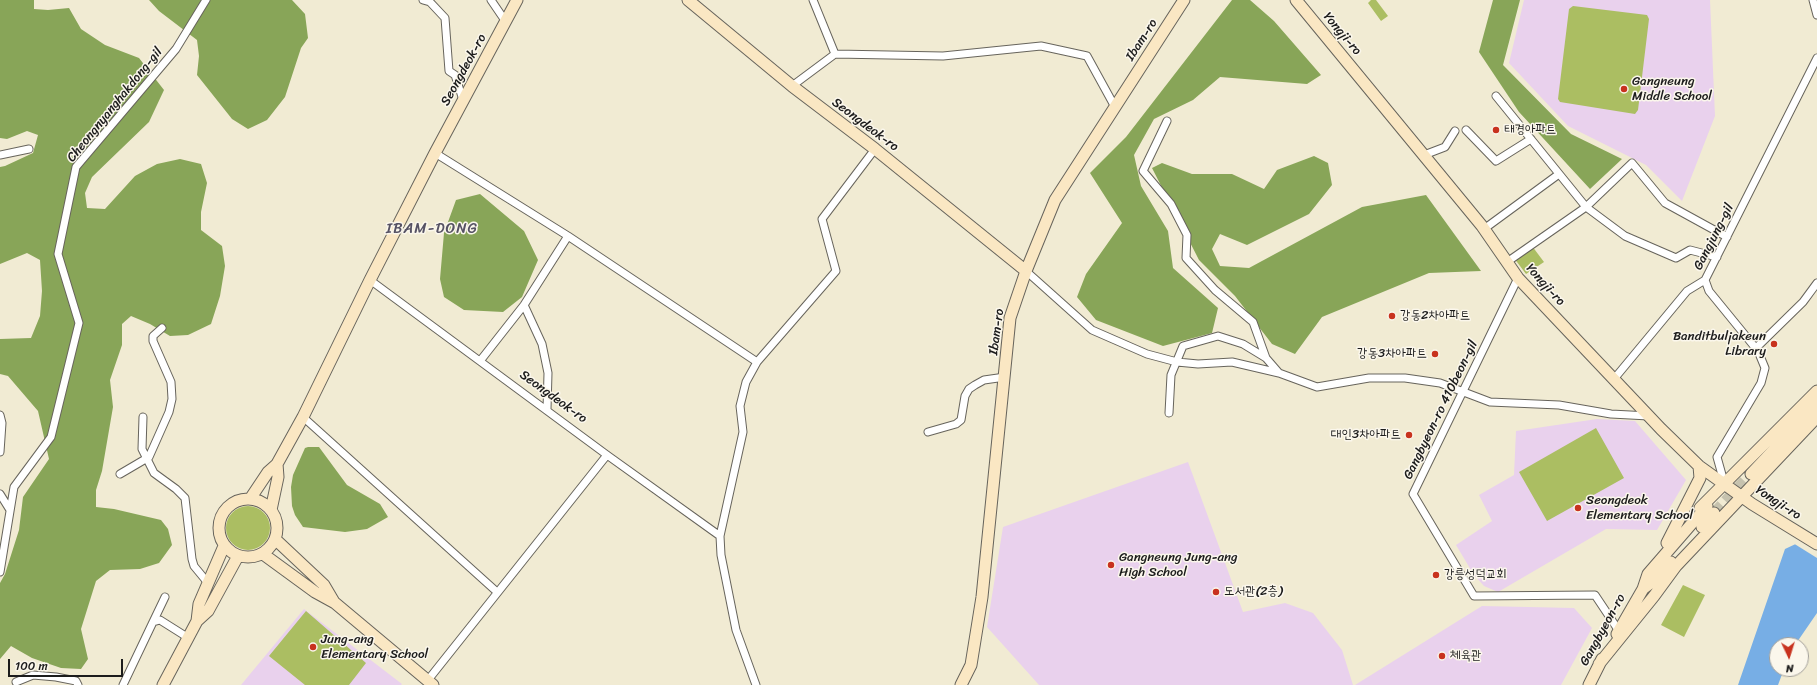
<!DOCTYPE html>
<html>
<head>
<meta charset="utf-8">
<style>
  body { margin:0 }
  #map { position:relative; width:1817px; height:685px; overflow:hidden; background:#f1ebd3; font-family:Sriracha,sans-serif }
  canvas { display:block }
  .north { position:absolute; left:1769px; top:637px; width:40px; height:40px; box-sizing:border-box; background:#fbf7ec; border:1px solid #a29f99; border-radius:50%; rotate:176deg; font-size:11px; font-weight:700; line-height:16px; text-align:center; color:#1c1c1c }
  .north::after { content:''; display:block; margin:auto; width:14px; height:18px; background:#c8321e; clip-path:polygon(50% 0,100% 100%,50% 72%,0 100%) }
  .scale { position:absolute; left:8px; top:659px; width:115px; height:18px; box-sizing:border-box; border:2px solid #1c1c1c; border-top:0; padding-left:5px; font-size:12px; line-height:14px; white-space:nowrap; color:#1c1c1c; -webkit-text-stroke:3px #fbf7ec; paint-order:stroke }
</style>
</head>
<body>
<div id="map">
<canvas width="1817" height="685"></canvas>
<div class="north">N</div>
<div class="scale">100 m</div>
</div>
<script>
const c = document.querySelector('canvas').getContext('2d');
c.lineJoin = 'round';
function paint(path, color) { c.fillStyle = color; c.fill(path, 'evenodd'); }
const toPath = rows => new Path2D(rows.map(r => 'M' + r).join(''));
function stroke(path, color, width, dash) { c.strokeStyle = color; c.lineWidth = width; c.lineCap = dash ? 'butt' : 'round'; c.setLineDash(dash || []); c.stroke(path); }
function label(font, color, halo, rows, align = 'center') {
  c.font = font + ' Sriracha,"Poor Story",sans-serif'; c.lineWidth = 3; c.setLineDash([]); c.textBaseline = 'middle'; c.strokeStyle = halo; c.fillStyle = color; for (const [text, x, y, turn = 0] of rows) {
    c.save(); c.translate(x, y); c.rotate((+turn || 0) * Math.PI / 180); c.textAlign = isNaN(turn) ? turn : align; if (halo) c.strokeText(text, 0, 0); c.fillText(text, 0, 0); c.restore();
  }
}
const built = toPath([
  [1524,0,1710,0,1715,116,1682,201,1646,165,1568,126,1509,63],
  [1597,419,1635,421,1686,480,1657,530,1606,529,1498,592,1484,586,1474,575,1456,545,1492,521,1479,495,1514,475,1516,431],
  [1188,462,1243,612,1285,603,1313,613,1342,650,1353,685,1039,685,987,627,1003,527],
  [1482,606,1574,608,1592,628,1561,685,1355,685],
  [304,609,402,684,401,685,241,685]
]);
const green = toPath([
  [1371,0,1376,0,1388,16,1381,21,1368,3],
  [1573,6,1647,15,1649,19,1638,110,1635,114,1560,102,1558,99,1569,9],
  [1532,246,1544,262,1526,274,1514,258],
  [1596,428,1624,478,1547,521,1519,472],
  '226 528a22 22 0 1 1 44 0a22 22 0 1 1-44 0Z',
  [1683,585,1705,595,1684,637,1661,625],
  [306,611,366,663,349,685,305,685,269,656]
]);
const forest = toPath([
  [0,0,34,0,34,9,48,10,69,8,81,29,105,45,139,58,164,90,149,122,92,177,85,193,87,208,105,209,135,176,157,164,180,159,201,164,207,183,201,212,201,230,222,246,225,266,220,296,211,324,188,335,170,336,150,324,131,316,122,324,122,345,110,380,113,407,102,471,96,490,96,507,114,509,161,520,168,529,172,545,159,563,140,569,110,570,96,581,81,629,88,659,81,669,61,668,32,658,11,646,0,659,0,583,5,574,19,530,23,497,49,459,38,411,8,376,0,374,0,339,31,338,40,316,42,291,40,260,27,253,0,264,0,167,5,166,33,153,38,135,27,131,7,139,0,138],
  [149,0,292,0,305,14,308,38,301,48,285,97,267,120,248,129,232,119,197,75,199,56,197,40,159,11],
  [1232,0,1250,0,1274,21,1321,75,1307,84,1220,77,1193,100,1154,119,1134,155,1141,186,1168,231,1173,268,1218,308,1212,333,1163,346,1096,320,1077,297,1086,274,1122,223,1090,173,1126,137],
  [1493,0,1520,0,1503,65,1571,134,1622,159,1590,189,1519,112,1479,52],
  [1314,156,1328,163,1332,185,1309,214,1247,245,1220,234,1212,249,1220,266,1249,268,1362,207,1426,195,1481,271,1429,273,1322,317,1295,354,1272,344,1235,296,1199,260,1152,168,1162,163,1192,174,1232,174,1264,189,1277,170],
  [480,194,524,231,538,260,522,297,503,312,464,310,444,297,440,279,444,233,456,200],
  [308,447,319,447,347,485,380,504,388,517,367,529,345,532,303,527,295,515,292,506,291,487,293,475,305,448]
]);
const water = toPath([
  [1817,534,1817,613,1795,645,1777,645,1777,669,1784,669,1778,685,1738,685,1785,549]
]);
const pier = toPath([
  [1817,532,1817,558,1793,543]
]);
const secondaryTunnel = toPath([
  [1714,513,1751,474]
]);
const street = toPath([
  [423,0,430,2,445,18,449,71,455,75,463,100],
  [491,0,506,22],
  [813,0,835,54],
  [1813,0,1817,15],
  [792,86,835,54,943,56,1041,46,1087,56,1115,107],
  [1496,96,1586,207,1625,236,1676,258,1690,250,1717,257],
  [1167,121,1143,171,1171,204,1187,235,1186,258,1215,290,1253,322,1266,358],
  [1466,130,1496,161,1531,139],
  [435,153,568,236,757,362],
  [0,155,29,149],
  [1424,155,1445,147,1455,131],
  [1484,229,1559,174],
  [1507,262,1586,207,1632,163,1665,203,1727,237],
  [1026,271,1092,330,1147,354,1177,362,1198,364,1232,362,1279,373],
  [1518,278,1413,494,1474,596,1595,595,1619,631],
  [370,280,607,455,720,536],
  [524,305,542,344,548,373,547,409],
  [1756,348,1803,302,1817,283],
  [480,361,524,305,568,236],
  [1614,379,1687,291,1705,280],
  [1169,413,1171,375,1183,346,1218,336,1243,344,1266,358,1279,373,1317,387,1369,378,1405,378,1440,383,1490,402,1559,405,1611,414,1649,416],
  [0,415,2,423,0,452],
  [143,417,142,449,154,473,176,489,185,498,192,559,194,566,208,583],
  [303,417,497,592],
  [928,432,956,424,961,420,965,396,969,389,975,385,984,380,1005,377],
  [120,474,149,457,169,412,172,399,171,382,153,341,153,336,162,328],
  [1724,482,1717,457,1761,383,1765,368,1758,351,1709,291,1705,280,1817,58],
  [0,494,10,510],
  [0,572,14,487,51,437,79,323,58,254,76,167,176,49,206,0],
  [153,622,165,597],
  [428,680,607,455],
  [16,682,33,675,56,677,76,681,78,685],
  [123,685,153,622,160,620,187,637],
  [756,685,736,630,721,555,720,536,743,432,740,406,746,382,757,362,836,271,822,219,875,149]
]);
const secondary = toPath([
  [688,0,792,86,875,149,1026,271],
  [1296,0,1482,226,1518,278,1661,429,1699,466,1752,504,1817,544],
  [1751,474,1815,406,1817,399],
  '219 528a29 29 0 1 1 58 0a29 29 0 1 1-58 0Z',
  [250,499,268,472,277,464,303,417,370,280,435,153,517,0],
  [1700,508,1817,391],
  [271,510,278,477,277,464],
  [1702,527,1714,513],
  [275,539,324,585,334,602],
  [1667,543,1700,478,1699,466],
  [263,554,315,592,335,603,433,685],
  [1643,589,1656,579,1671,562],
  [197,621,199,604,224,546],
  [1617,634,1643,589,1648,574,1707,506],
  [1599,664,1654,596,1676,566,1817,417],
  [163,685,197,621,208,611,238,556],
  [961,685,971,665,982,597,1010,318,1026,271,1055,200,1184,0],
  [1589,685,1602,659]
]);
const markers = [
  [1624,89,4,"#c8321e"],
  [1496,130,4,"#c8321e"],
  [1392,316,4,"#c8321e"],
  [1774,344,4,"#c8321e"],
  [1435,354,4,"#c8321e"],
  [1409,435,4,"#c8321e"],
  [1578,508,4,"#c8321e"],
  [1111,565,4,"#c8321e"],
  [1436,575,4,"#c8321e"],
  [1216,592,4,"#c8321e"],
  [313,647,4,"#c8321e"],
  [1442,656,4,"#c8321e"]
];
const streetNames = [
  ["Yongji-ro",1342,34,50],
  ["Ibam-ro",1142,40,-57],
  ["Seongdeok-ro",464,70,-61],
  ["Cheongnyanghakdong-gil",115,105,-51],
  ["Seongdeok-ro",865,125,37],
  ["Gangjung-gil",1714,237,-63],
  ["Yongji-ro",1545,285,48],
  ["Ibam-ro",997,332,-82],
  ["Seongdeok-ro",553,397,36],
  ["Gangbyeon-ro 410beon-gil",1441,410,-64],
  ["Yongji-ro",1778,503,33],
  ["Gangbyeon-ro",1603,630,-61]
];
const poiNames = [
  ["Gangneung",1632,82],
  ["Middle School",1632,97],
  ["태경아파트",1504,130],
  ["강동2차아파트",1400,316],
  ["Banditbuljakeun",1766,337,"right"],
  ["Library",1766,352,"right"],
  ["강동3차아파트",1427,354,"right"],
  ["대인3차아파트",1401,435,"right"],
  ["Seongdeok",1586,501],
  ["Elementary School",1586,516],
  ["Gangneung Jung-ang",1119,558],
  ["High School",1119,573],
  ["강릉성덕교회",1444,575],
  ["도서관(2층)",1224,592],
  ["Jung-ang",321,640],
  ["Elementary School",321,655],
  ["체육관",1450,656]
];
const quarterNames = [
  ["IBAM-DONG",432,229]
];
paint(built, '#e9d1ed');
paint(green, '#abbe62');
paint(forest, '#88a558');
paint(water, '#77aee5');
paint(pier, '#f1ebd3');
stroke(secondaryTunnel, '#c6c2ae', 11, [11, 5.5]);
stroke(street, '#67645c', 9);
stroke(secondary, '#67645c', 13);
stroke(street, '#fff', 7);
stroke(secondary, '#fae7c3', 11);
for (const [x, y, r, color] of markers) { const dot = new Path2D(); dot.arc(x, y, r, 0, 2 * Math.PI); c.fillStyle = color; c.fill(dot); stroke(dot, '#fbf7ec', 1.5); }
label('13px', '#1c1c1c', '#fbf7ec', streetNames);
label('13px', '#1c1c1c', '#fbf7ec', poiNames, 'left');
c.letterSpacing = '1px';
label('15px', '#565264', '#fbf7ec', quarterNames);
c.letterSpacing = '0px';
</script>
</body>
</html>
